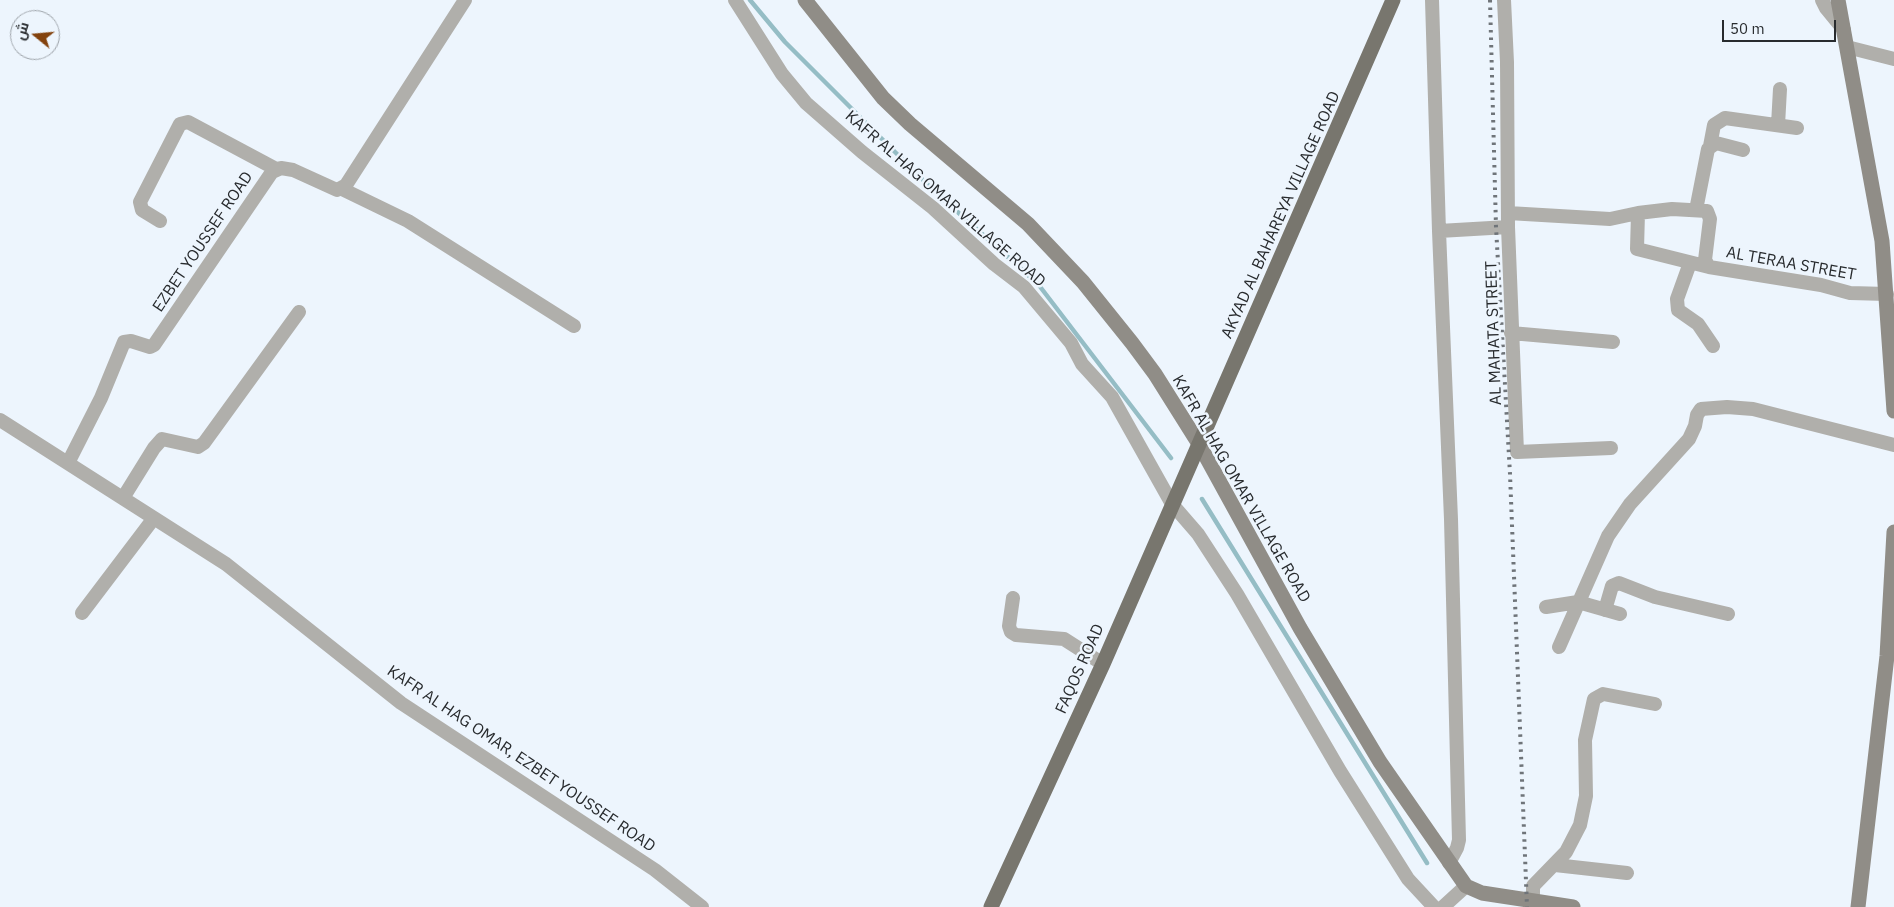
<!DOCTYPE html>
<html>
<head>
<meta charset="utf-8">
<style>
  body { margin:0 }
  #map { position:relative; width:1894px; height:907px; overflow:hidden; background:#edf5fd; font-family:"IBM Plex Sans",Cairo,sans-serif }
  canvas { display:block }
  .north { position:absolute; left:10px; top:10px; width:50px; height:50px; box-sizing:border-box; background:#edf5fd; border:1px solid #9ea4aa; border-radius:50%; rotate:287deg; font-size:14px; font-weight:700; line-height:20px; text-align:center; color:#282b2e }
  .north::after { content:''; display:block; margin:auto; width:18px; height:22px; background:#83420d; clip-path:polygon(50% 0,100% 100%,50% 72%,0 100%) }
  .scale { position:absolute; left:1722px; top:20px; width:114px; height:22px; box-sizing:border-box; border:2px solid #282b2e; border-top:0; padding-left:6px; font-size:15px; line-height:18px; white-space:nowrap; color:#282b2e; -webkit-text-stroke:4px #edf5fd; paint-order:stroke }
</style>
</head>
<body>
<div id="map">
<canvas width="1894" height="907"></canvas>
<div class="north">ش</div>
<div class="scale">50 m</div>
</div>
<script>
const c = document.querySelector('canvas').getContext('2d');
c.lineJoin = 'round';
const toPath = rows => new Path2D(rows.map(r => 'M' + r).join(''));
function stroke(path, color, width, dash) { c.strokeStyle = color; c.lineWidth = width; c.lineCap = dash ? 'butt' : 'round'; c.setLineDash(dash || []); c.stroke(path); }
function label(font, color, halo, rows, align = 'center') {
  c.font = font + ' "IBM Plex Sans",sans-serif'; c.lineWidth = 5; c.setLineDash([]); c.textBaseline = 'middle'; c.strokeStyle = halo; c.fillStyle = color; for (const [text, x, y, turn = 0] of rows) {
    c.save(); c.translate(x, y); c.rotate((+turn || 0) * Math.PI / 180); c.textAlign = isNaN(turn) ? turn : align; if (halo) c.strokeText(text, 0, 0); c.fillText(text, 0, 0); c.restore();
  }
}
const stream = toPath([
  [750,0,785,42,932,189,1038,284,1171,458],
  [1202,499,1427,863]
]);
const street = toPath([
  [735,0,782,74,806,103,862,152,933,208,994,264,1024,287,1071,343,1082,364,1112,397,1172,504,1198,534,1237,594,1340,771,1408,879,1434,907],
  [1432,0,1439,231,1451,519,1459,840,1457,848,1449,863],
  [1504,0,1507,62,1508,227,1517,452,1611,448],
  [1822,0,1826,8,1844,30],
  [1847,47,1894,59],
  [1778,125,1780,89],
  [1710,146,1714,125,1725,118,1797,128],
  [342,189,408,221,574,326],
  [1696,210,1708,149,1716,143,1743,150],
  [1508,213,1610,219,1638,213,1672,209,1707,211,1710,219,1705,260,1709,267,1821,285,1850,293,1887,294],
  [1638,213,1637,249,1709,267],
  [160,221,142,210,140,202,180,124,188,122,276,169],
  [1439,231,1508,227],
  [1690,263,1677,299,1678,310,1698,324,1713,346],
  [1511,333,1613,342],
  [0,420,226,564,401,703,655,870,702,907],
  [68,463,101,398,124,342,131,341,150,347,154,345,272,172,281,168,293,170,337,190,346,185,465,0],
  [123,498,154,448,162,439,198,447,204,443,299,312],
  [1013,598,1009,626,1011,632,1016,635,1064,639,1103,664],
  [1546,607,1578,602,1620,614],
  [1605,610,1612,586,1619,583,1655,597,1728,614],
  [82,613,154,518],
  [1559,647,1608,536,1630,504,1689,439,1695,426,1697,415,1701,409,1727,407,1753,409,1894,445],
  [1555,865,1627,873],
  [1443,907,1466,886],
  [1533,907,1533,886,1566,852,1580,825,1586,796,1585,740,1594,699,1603,694,1655,704]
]);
const secondary = toPath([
  [805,0,883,98,910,124,1028,224,1083,282,1132,343,1155,374,1199,444,1300,628,1380,762,1466,886,1482,893,1573,907],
  [1838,0,1882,241,1894,411],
  [1858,907,1887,656,1894,532]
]);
const primary = toPath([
  [991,907,1103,664,1393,0]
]);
const rail = toPath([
  [1490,0,1496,227,1510,474,1527,907]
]);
const streetNames = [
  ["KAFR AL HAG OMAR VILLAGE ROAD",945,199,41],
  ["AKYAD AL BAHAREYA VILLAGE ROAD",1281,215,-66],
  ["EZBET YOUSSEF ROAD",203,242,-56],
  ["AL TERAA STREET",1791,264,10],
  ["AL MAHATA STREET",1494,333,-92],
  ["KAFR AL HAG OMAR VILLAGE ROAD",1241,489,60],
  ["FAQOS ROAD",1080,669,-66],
  ["KAFR AL HAG OMAR, EZBET YOUSSEF ROAD",521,759,34]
];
stroke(stream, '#95bdc5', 4.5);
stroke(street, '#b0afab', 14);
stroke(secondary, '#908d87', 15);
stroke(primary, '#78766e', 15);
stroke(rail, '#6f7479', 4, [2.5, 5]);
label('16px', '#282b2e', '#edf5fd', streetNames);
</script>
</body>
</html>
